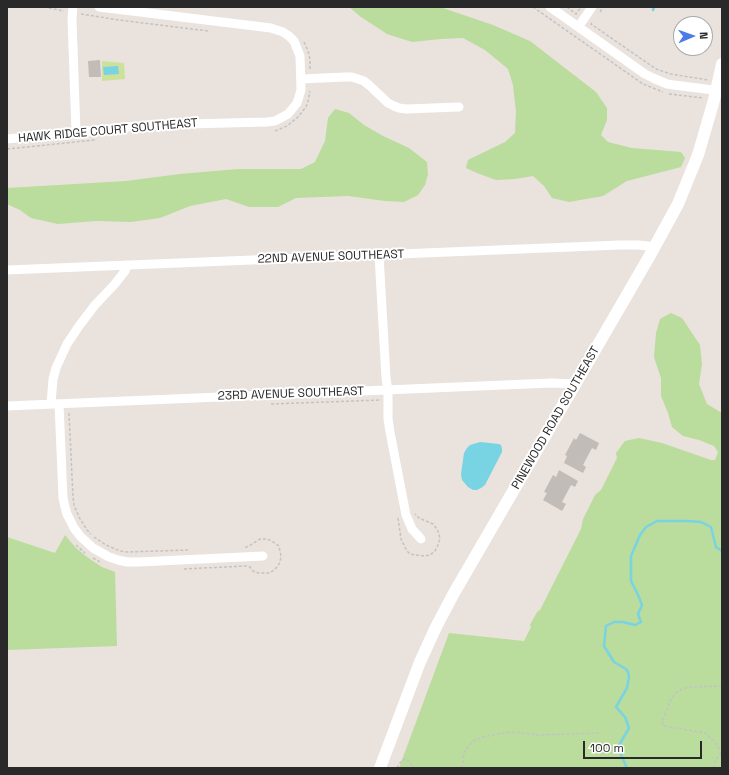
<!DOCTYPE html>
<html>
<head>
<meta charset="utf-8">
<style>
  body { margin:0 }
  #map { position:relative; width:729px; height:775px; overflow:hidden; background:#eae2dc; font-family:"Space Grotesk",sans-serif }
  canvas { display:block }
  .frame { position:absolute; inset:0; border:8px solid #292929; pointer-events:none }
  .north { position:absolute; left:673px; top:16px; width:40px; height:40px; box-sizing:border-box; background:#fff; border:1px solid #a9a9a9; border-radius:50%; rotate:88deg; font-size:11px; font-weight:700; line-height:16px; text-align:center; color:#292929 }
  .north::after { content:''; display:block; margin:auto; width:14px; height:18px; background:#4a7be9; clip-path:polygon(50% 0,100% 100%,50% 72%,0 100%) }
  .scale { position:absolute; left:583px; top:741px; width:119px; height:18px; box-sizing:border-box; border:2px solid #292929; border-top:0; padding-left:5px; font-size:12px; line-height:14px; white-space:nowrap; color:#292929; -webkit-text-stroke:3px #fff; paint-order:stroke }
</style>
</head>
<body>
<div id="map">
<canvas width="729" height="775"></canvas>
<div class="frame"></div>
<div class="north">N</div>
<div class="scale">100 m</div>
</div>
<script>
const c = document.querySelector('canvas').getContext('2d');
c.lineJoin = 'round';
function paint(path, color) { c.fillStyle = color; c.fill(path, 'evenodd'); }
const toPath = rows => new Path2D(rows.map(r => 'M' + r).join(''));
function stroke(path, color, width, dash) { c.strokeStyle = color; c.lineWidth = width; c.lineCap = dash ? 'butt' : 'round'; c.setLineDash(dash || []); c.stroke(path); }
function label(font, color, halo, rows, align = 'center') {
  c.font = font + ' "Space Grotesk",sans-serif'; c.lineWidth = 4; c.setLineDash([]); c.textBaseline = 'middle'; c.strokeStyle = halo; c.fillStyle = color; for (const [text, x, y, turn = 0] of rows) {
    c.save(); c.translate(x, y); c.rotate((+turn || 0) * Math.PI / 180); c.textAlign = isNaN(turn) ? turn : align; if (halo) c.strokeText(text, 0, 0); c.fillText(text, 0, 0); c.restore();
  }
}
const green = toPath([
  [349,7,440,7,493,25,530,41,596,92,607,108,607,120,601,135,608,142,632,148,681,152,685,158,681,167,627,181,603,196,569,202,552,198,544,186,533,176,515,179,496,180,477,173,466,168,468,160,505,142,515,133,516,112,513,85,508,69,485,50,463,38,441,39,412,42,387,34,361,17],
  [335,109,349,113,364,125,383,136,409,148,427,162,428,174,425,185,418,195,404,202,385,201,348,196,296,198,278,207,249,207,226,199,190,206,160,218,131,222,96,221,58,224,31,218,20,210,7,204,7,188,126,181,180,174,238,169,301,169,315,162,325,141,328,118],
  [671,313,682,318,700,345,702,364,699,384,707,404,722,413,722,768,399,768,449,633,524,641,531,627,530,625,537,612,540,610,581,529,583,519,595,495,601,490,617,458,616,453,625,441,639,438,662,443,711,460,715,460,718,452,714,446,699,440,683,436,672,427,668,413,661,396,661,378,654,357,656,333,660,319],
  [65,535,76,548,87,557,102,567,115,572,117,646,7,650,7,537,55,553]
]);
const pitch = toPath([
  [102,61,124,63,125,79,102,81]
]);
const water = toPath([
  [118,66,119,74,104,75,103,67],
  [480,442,499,444,501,445,502,449,502,452,485,485,481,488,477,490,473,490,468,487,462,480,461,474,464,453,467,448,470,445]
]);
const stream = toPath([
  [653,10,654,7],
  [627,768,622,757,618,747,629,728,625,717,616,707,627,688,629,677,628,672,626,669,614,662,604,646,606,626,614,622,623,622,635,625,641,622,638,614,642,605,638,595,631,581,631,556,640,535,646,527,657,521,687,521,701,522,711,527,716,547,722,551]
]);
const building = toPath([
  [100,60,101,77,89,77,88,61],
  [580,433,599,443,596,450,592,448,583,465,586,467,583,473,564,463,567,456,565,455,574,438,576,440],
  [559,470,578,481,575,487,571,485,562,502,566,504,562,511,543,500,547,493,544,492,553,475,556,477]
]);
const path = toPath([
  [44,7,64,11],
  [533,7,643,84,663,92],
  [567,7,576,14,581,7],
  [600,12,603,7],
  [81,14,119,20,208,31],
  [592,23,591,24,656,69,671,74,708,80],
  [304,42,308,51,310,59,310,69],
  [669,94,703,98],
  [275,131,287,126,298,117,306,107,308,101,310,91],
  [7,149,95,140],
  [271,404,381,400],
  [69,413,73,497,74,505,79,517,87,530,91,534],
  [398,518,401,539,407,551,410,554,415,555,425,556,430,555,435,551,438,545,440,539,439,534,437,529,433,524,419,518,415,514],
  [94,537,106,545,120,551,128,552,188,550],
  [76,545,85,553],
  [93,558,102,563],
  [184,569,245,566,250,567,253,571,258,573,270,573,275,569,278,566,280,562,281,556,279,546,270,540,265,539,260,539,249,546,244,548],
  [722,686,690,687,682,689,676,693,671,699,662,722,664,726,705,733,715,742,722,754],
  [397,768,402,760,406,759,410,762,413,768],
  [462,768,464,753,468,747,473,741,483,737,504,733,515,732,538,735,599,733],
  [715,768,714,766,715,761,721,753]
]);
const street = toPath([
  [73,7,72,19,76,132],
  [550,7,645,74,653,78,667,84,674,85,721,91],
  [579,26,592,7],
  [301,79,345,77,352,77,364,81,370,86,388,103,394,106,399,108,406,109,459,107],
  [7,139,148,125,267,122,275,121,288,114,297,103,301,90,300,56,294,41,289,36,283,32,271,28,99,7],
  [379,255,386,378,388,391,388,419,390,432,406,515,412,529,421,539],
  [7,270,620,245,639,245,655,247],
  [51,404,53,379,56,368,67,344,79,326,95,305,114,285,125,271,127,265],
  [59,404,63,498,65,507,67,514,74,528,80,536,93,548,109,557,118,560,127,562,139,562,263,556],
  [7,406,551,383,575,384]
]);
const secondary = toPath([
  [380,768,420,662,436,627,454,593,649,257,678,204,698,155,714,100,722,64]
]);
const streetNames = [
  ["HAWK RIDGE COURT SOUTHEAST",108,131,-5],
  ["22ND AVENUE SOUTHEAST",331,257,-2],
  ["23RD AVENUE SOUTHEAST",291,394,-2],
  ["PINEWOOD ROAD SOUTHEAST",556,418,-60]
];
paint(green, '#badc9d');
paint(pitch, '#cce299');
paint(water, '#78d3e3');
stroke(stream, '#78d3e3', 2.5);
paint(building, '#c2bcb8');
stroke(path, '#c3c3c3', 1.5, [3, 2]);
stroke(street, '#fff', 9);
stroke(secondary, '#fff', 12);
label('12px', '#292929', '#fff', streetNames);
</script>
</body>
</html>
